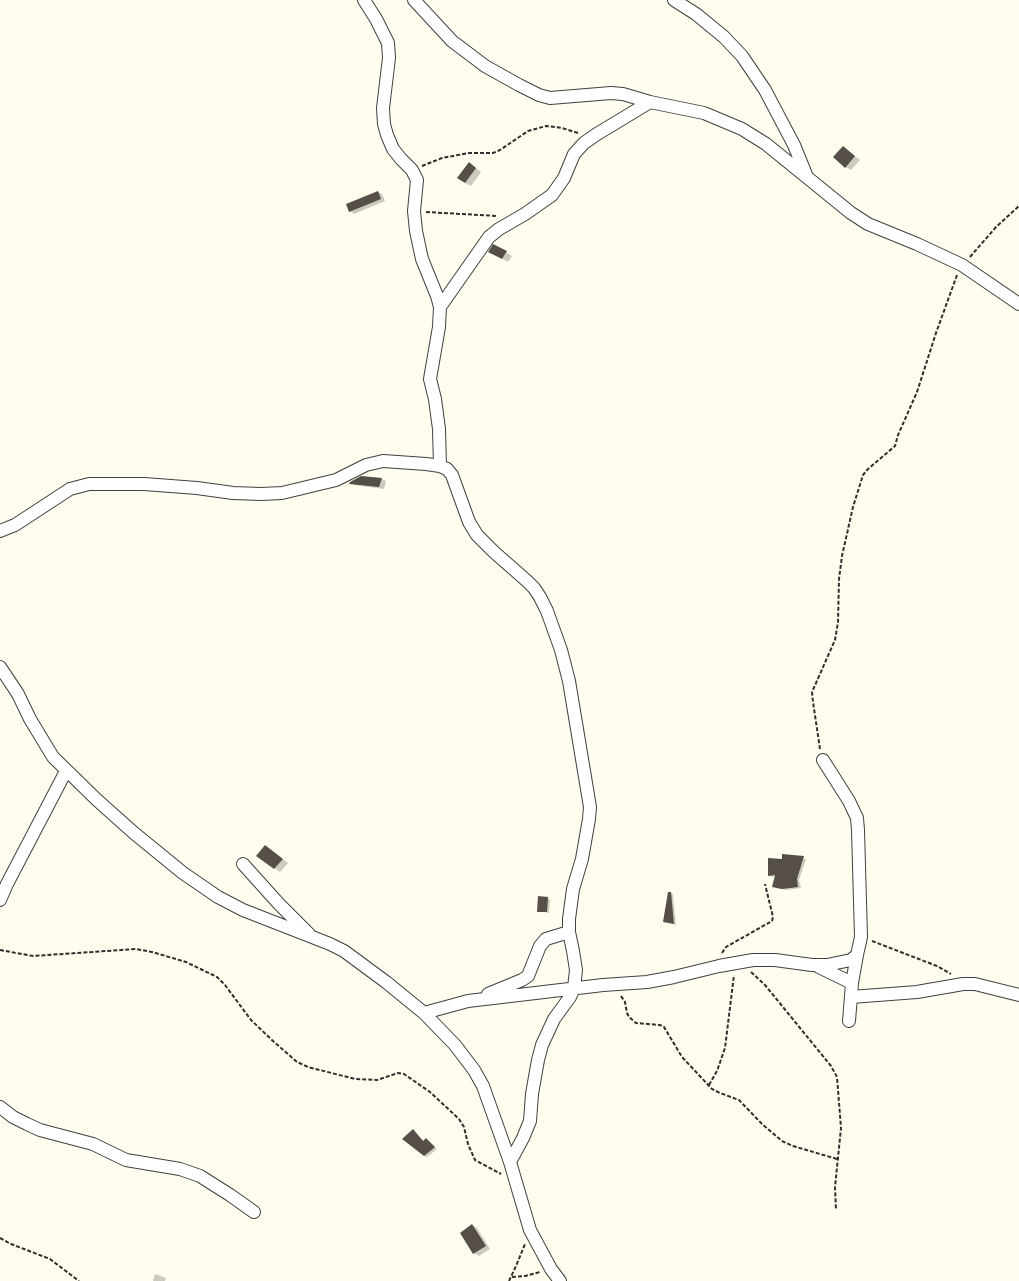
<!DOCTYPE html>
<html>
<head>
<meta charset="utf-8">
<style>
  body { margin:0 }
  canvas { display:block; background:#fffded }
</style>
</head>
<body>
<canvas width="1019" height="1281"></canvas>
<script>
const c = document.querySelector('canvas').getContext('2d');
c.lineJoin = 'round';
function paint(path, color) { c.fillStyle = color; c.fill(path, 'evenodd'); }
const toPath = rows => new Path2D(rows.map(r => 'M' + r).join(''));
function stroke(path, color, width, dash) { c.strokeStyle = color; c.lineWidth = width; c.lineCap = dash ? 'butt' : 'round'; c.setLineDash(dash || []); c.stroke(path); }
const shadow = toPath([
  [843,147,860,160,851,170,846,167],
  [475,167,481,172,471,186,465,183],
  [378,192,382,194,385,201,354,214,350,211],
  [494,245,512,256,508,262,489,251],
  [362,477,382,479,386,481,384,489,355,485,350,483],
  [271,850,288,863,280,872,258,856],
  [783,855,806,859,799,880,801,888,786,890,776,888,775,876,772,877,769,875,783,861],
  [671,893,673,895,676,925,664,921],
  [548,898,550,900,549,913,538,911],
  [413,1131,424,1141,428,1141,437,1149,427,1157,424,1156],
  [472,1225,477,1228,490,1249,479,1256,474,1253],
  [155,1274,166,1278,165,1281,153,1281]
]);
const building = toPath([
  [843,146,855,156,845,168,833,157],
  [469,162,476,168,465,183,457,178],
  [378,191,381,199,349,212,346,204],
  [493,244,507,251,502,259,488,252],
  [361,476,382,478,379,487,349,484,350,482],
  [265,845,283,859,274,869,256,856],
  [782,854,804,856,797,879,798,887,782,889,772,887,775,875,768,876,768,858,782,859],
  [668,892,671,892,674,924,663,922],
  [538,896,548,897,547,912,537,912],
  [413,1129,423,1141,426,1138,435,1147,424,1156,402,1139],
  [472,1224,486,1246,473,1254,460,1233]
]);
const path = toPath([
  [422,166,442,158,458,155,469,153,493,153,500,150,528,131,546,126,562,128,578,133],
  [426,212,497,216],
  [970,257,996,227,1019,206],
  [820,749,813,702,812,692,835,640,838,622,839,579,842,556,853,507,863,475,868,469,895,446,898,435,917,392,936,333,957,275],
  [872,941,937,966,951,974],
  [0,950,33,956,136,949,152,952,186,962,217,977,225,985,251,1020,273,1041,297,1062,308,1067,355,1079,377,1080,398,1073,404,1074,430,1092,459,1119,464,1127,468,1144,475,1160,501,1174],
  [722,953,726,947,772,921,773,917,765,884],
  [751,972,765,985,831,1066,837,1077,841,1128,835,1187,836,1210],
  [621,996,625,1002,627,1013,629,1017,636,1023,660,1025,664,1027,682,1057,712,1089,720,1093,739,1100,762,1124,782,1141,793,1146,837,1159],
  [709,1085,717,1071,725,1048,734,975],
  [0,1238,11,1244,50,1259,79,1281],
  [512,1277,525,1276,540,1272],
  [509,1281,516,1266,525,1244]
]);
const minor = toPath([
  [364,0,376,19,388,43,389,58,383,108,384,124,387,135,393,149,401,159,412,170,417,180,414,211,416,231,422,259,437,296,440,307,439,327,430,379,435,399,439,429,440,466],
  [414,0,452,41,485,66,519,85,539,95,550,98,611,93,623,94,650,102,704,113,742,129,766,144,851,213,868,224,917,244,962,265,1019,304],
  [674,0,696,14,724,37,742,56,765,90,794,145,807,177],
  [440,307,489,237,499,229,525,214,552,195,564,178,574,154,584,143,597,134,650,102],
  [0,531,15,525,70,489,89,484,144,484,197,488,233,493,261,494,282,493,336,480,366,465,383,461,426,464,440,466,447,469,452,475,469,522,477,535,494,552,527,581,534,588,540,597,547,611,561,650,569,681,590,807,589,819,582,859,573,889,569,919,569,932,573,951,576,970,574,988,570,997,554,1019,542,1045,538,1060,532,1094,530,1121,523,1138,510,1162],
  [0,667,18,694,30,719,53,757,97,800,134,833,183,873,218,897,243,910,330,944,344,951,386,982,424,1013,455,1045,474,1070,483,1086,510,1162,530,1230,551,1269,560,1281],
  [243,864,279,904,309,934],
  [0,900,7,884,66,771],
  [819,967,852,983],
  [488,994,522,980,528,976,540,946,546,939,569,932],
  [851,997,917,992,963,984,975,984,1019,995],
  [424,1013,468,1001,603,985,647,982,674,977,719,966,753,960,775,960,812,965,827,965,851,960,857,955,861,937,858,830,857,818,849,801,823,760],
  [849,1021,852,983,857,955],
  [0,1107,13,1117,27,1124,40,1130,93,1144,126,1160,180,1169,200,1176,230,1195,254,1212]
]);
paint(shadow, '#0003');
paint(building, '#564f49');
stroke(minor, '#404040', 14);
stroke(path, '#2f2f2f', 2, [4, 2]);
stroke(minor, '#fff', 12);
</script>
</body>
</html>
